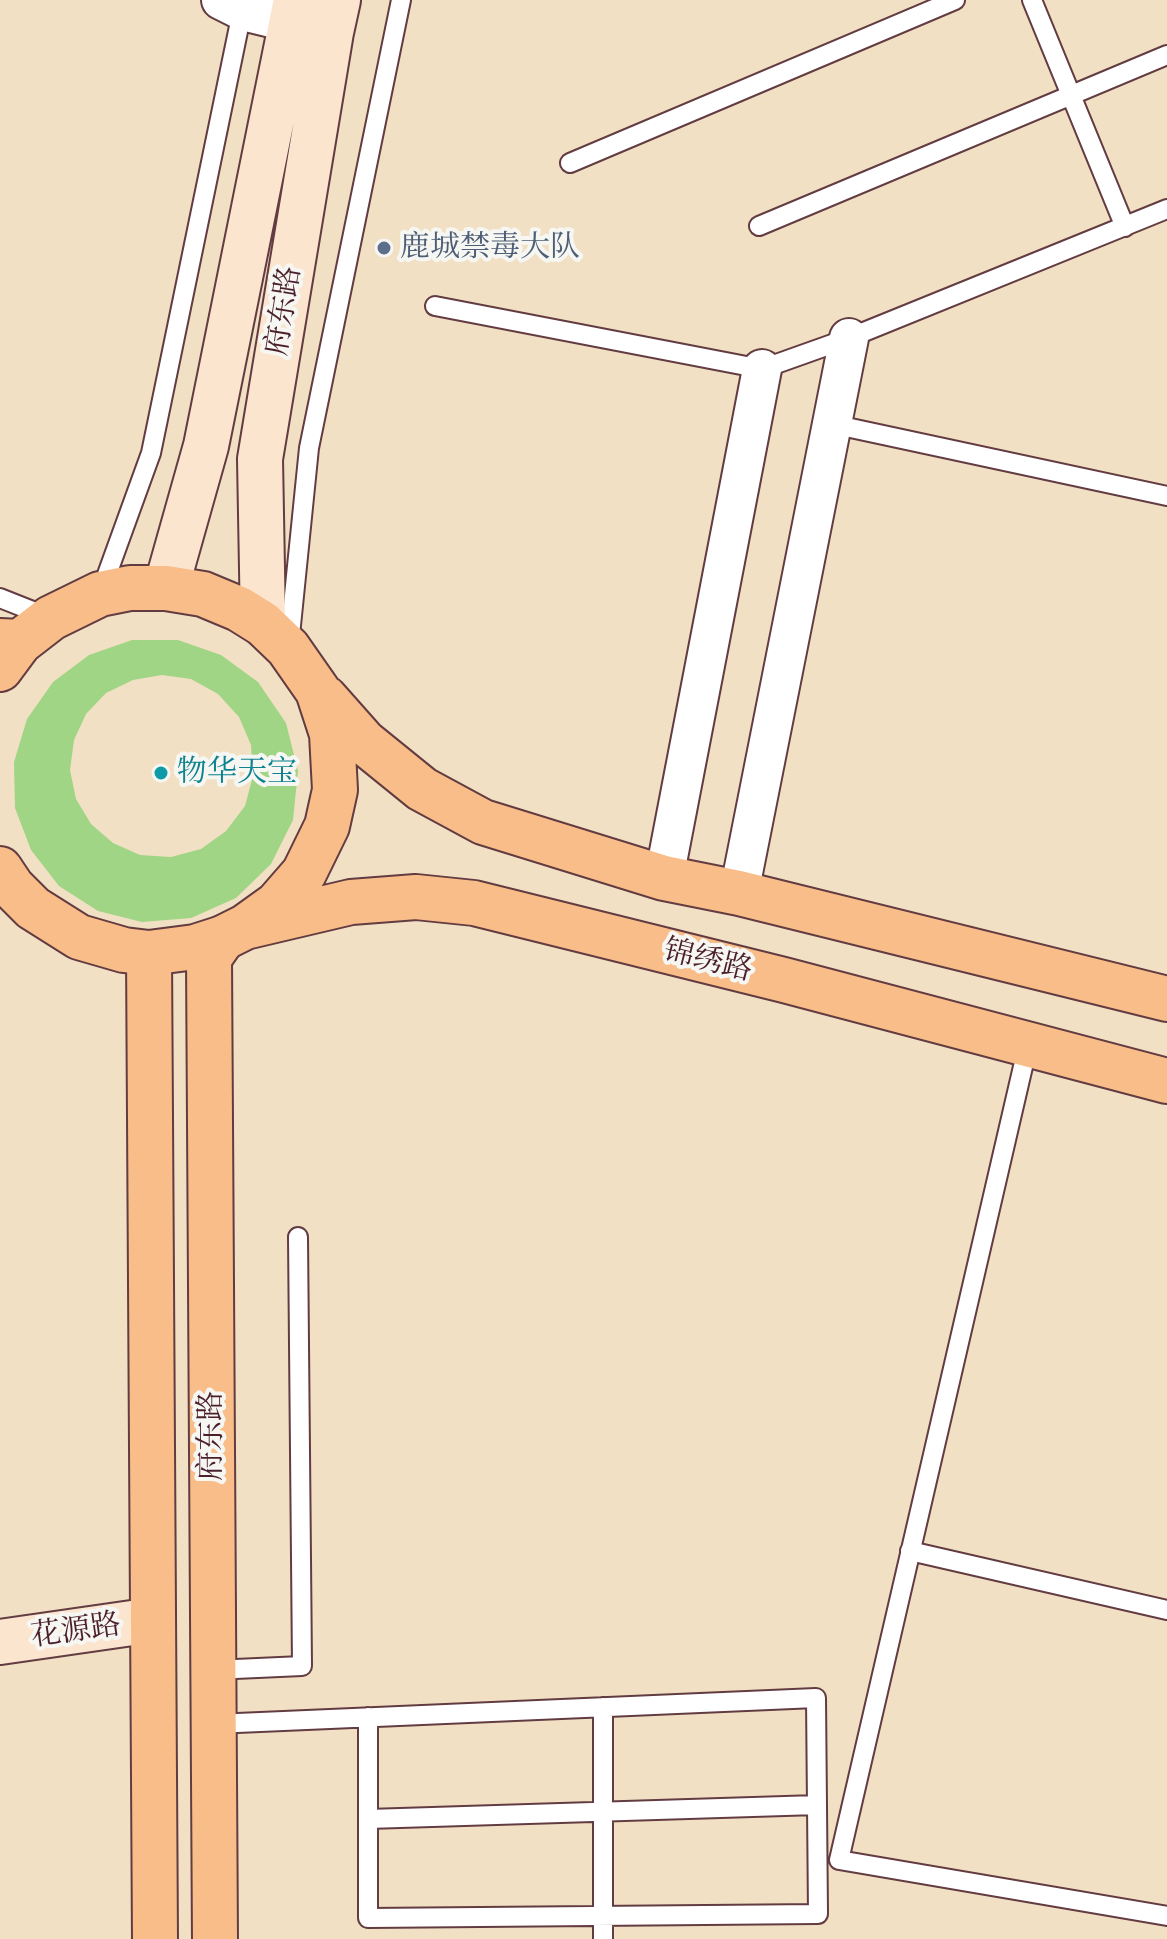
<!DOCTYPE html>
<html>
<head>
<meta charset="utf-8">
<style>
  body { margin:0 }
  canvas { display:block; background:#f1e0c4 }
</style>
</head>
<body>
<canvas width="1167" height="1939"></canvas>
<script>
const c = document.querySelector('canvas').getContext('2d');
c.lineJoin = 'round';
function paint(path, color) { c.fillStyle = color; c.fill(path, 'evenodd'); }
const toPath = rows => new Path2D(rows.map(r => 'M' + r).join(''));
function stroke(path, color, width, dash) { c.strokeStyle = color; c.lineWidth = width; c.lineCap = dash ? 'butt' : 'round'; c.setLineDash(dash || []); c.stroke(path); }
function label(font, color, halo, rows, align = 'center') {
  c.font = font + ' "EB Garamond","Noto Serif SC",serif'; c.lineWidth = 8; c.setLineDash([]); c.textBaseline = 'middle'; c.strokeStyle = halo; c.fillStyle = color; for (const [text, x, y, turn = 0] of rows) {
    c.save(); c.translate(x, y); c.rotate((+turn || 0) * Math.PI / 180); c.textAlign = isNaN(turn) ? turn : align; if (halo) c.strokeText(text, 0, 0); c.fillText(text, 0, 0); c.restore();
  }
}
const green = toPath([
  [132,640,178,640,221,655,258,682,286,723,298,771,293,820,271,864,236,898,191,918,142,922,98,911,59,886,31,850,15,808,14,762,27,719,53,682,89,655],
  [162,675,191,679,218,694,239,717,251,745,253,776,245,806,226,831,201,849,171,857,140,855,113,843,91,824,76,799,70,770,74,740,86,714,106,693,133,680]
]);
const lane = toPath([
  [1032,0,1125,227],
  [570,163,955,0],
  [759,226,1167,55],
  [435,306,762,369,849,338,1167,209],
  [832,424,1167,496],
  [101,591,151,453,243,7],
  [0,598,48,617],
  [289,645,309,448,401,0],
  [1028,1045,839,1860,1167,1916],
  [910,1551,1167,1610],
  [213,1670,302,1666,298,1237],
  [603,1707,603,1939],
  [214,1724,816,1698,818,1914,368,1918,368,1717],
  [368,1819,817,1805]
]);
const street = toPath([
  [221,0,243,11,321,30],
  [664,878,762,369],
  [739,893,849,338]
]);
const secondary = toPath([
  [166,588,206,446,296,0],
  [263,624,260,459,331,32,338,0],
  [0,1642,153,1620]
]);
const primary = toPath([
  [0,669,20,642,51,618,100,594,130,588,166,588,203,594,239,609,263,624,288,648,318,691,332,734,335,790,327,826,304,873,277,904,245,927,223,938,195,947,149,953,124,950,79,937,33,908,12,887,0,869],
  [325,698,364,742,422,789,483,822,664,878,739,893,1167,999],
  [245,927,351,902,416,897,474,903,784,980,1167,1081]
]);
const highway = toPath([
  [0,641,20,642],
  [149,953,155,1939],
  [215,1939,209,958,223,938]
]);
const markers = [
  [384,248,8,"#5c6f8a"],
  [161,773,8,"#0f9aa8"]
];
const serviceNames = [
  ["鹿城禁毒大队",400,248]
];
const streetNames = [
  ["府东路",284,311,-81],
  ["锦绣路",708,961,14],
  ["府东路",212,1436,-90],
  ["花源路",76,1631,-8]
];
const cultureNames = [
  ["物华天宝",177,773]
];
paint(green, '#a0d585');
stroke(lane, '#633c42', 22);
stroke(street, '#633c42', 42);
stroke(secondary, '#633c42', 48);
stroke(primary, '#633c42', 48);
stroke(highway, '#633c42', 48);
stroke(lane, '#fff', 18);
stroke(street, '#fff', 38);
stroke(secondary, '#fce5cf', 44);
stroke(primary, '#f8bd88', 44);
stroke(highway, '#f8bd88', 44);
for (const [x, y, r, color] of markers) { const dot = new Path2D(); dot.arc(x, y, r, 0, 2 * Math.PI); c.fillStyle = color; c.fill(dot); stroke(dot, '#f6f6f2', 3); }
label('30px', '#4e5e75', '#f6f6f2', serviceNames, 'left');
label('30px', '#4a1f2b', '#f6f6f2', streetNames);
label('30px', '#0d838f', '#f6f6f2', cultureNames, 'left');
</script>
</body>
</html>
